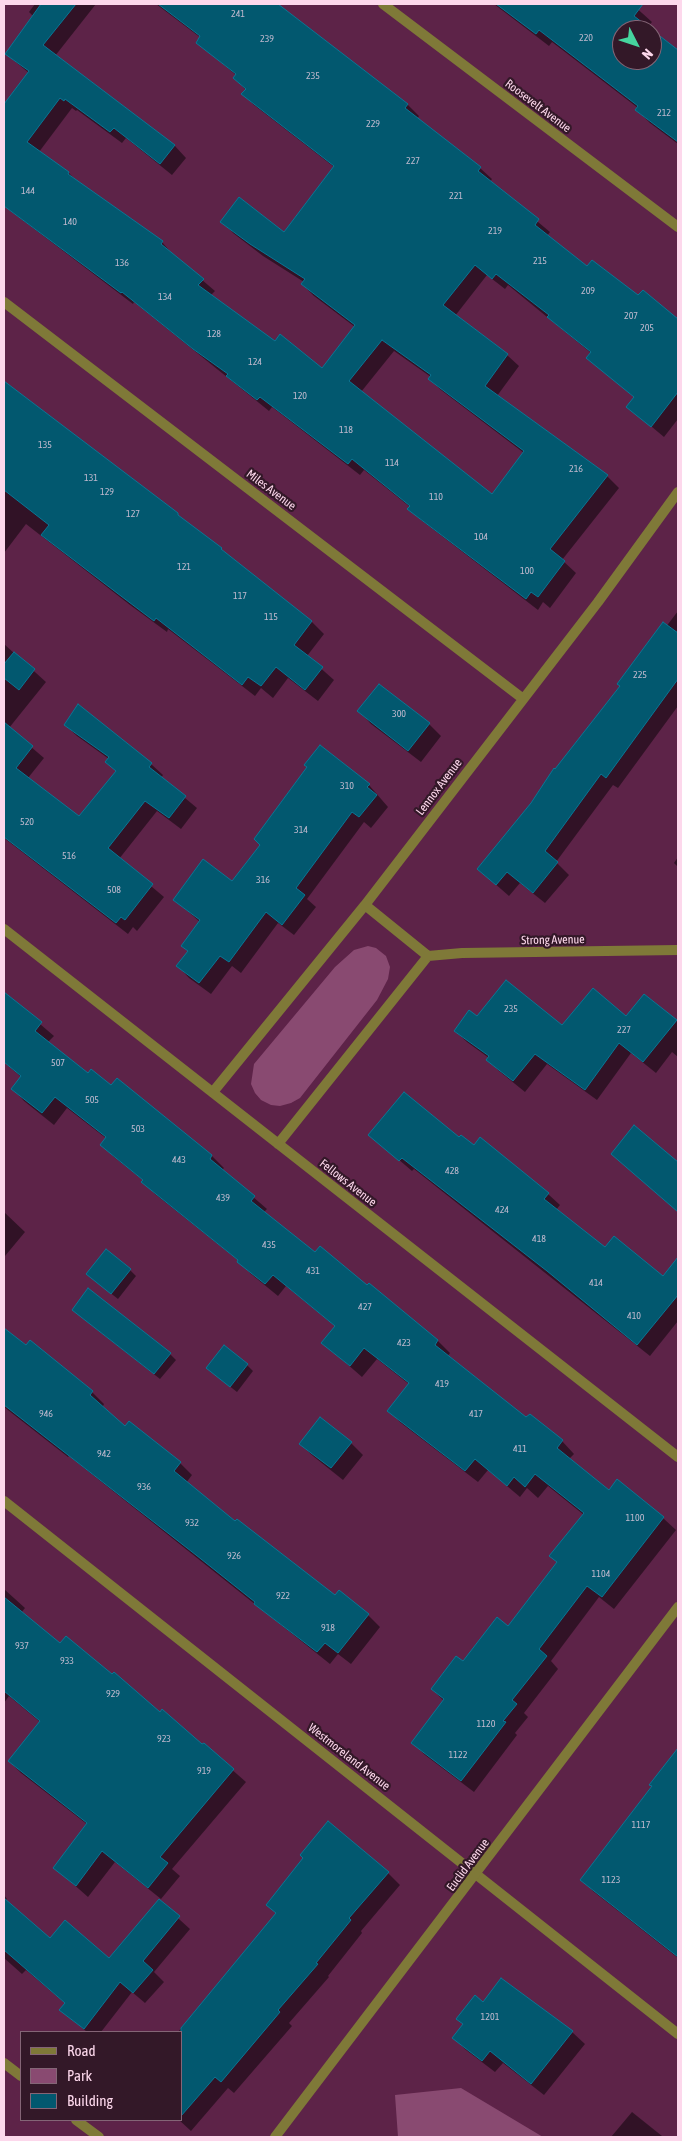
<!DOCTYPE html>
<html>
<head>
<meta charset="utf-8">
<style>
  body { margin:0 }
  #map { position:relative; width:682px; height:2141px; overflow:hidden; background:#5d2348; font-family:"Asap Condensed",sans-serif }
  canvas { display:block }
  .frame { position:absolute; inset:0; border:5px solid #fdd8ec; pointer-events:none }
  .legend { position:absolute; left:20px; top:2031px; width:162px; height:90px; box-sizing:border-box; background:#331828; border:1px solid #846576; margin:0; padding:6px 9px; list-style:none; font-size:15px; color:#fdd8ec }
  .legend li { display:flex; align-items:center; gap:10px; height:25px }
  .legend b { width:25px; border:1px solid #846576 }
  .north { position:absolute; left:612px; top:20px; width:50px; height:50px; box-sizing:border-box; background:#331828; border:1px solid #846576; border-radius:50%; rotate:131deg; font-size:14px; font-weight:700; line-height:20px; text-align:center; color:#fdd8ec }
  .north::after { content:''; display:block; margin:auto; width:18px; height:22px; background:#46d49e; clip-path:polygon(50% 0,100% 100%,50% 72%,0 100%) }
</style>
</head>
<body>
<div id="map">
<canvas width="682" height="2141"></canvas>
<div class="frame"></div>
<ul class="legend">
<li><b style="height:6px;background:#7f7938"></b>Road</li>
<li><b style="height:14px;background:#894a71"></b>Park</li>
<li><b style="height:14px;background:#02586f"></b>Building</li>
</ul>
<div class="north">N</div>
</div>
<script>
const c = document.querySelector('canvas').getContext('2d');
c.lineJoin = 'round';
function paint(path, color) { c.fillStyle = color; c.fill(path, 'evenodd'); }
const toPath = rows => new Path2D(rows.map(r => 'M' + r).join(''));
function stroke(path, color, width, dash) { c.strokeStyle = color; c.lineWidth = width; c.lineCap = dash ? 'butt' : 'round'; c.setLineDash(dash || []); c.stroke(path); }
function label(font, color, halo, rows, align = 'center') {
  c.font = font + ' "Asap Condensed",sans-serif'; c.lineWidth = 4.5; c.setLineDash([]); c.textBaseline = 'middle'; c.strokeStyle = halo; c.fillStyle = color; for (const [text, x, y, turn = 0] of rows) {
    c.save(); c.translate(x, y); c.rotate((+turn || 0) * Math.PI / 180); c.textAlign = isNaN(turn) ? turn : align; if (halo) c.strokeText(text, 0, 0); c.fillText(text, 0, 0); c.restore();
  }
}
const green = toPath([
  [368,946,376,948,386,956,390,967,388,979,377,1000,300,1098,291,1103,280,1106,271,1105,261,1100,255,1093,251,1084,254,1064,335,967,354,950],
  [461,2088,543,2137,398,2137,395,2095]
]);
const shadow = toPath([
  [35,4,96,4,55,56,175,146,186,158,172,175,126,138,122,143,77,110,76,111,72,108,39,152,69,173,78,183,162,242,173,255,215,291,210,296,275,342,323,369,355,327,314,296,302,284,304,282,263,256,233,233,222,221,284,233,334,167,254,105,243,94,246,90,234,78,237,76,197,42,201,38,156,4,277,4,407,104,419,116,417,119,480,168,492,179,490,182,550,232,547,236,587,268,638,297,643,291,678,320,678,419,664,437,628,407,635,398,588,357,591,353,508,285,505,289,487,275,455,316,507,355,519,366,497,396,607,476,619,488,562,560,576,573,550,608,543,602,538,610,421,520,409,509,410,507,364,470,360,475,272,407,269,411,134,302,133,304,4,206,4,106,29,73,6,54,33,16,29,12],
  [394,351,431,377,429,379,441,390,524,453,493,496,361,392],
  [494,4,632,4,652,22,647,28,650,30,622,30,622,60,652,60,652,31,678,51,678,144,650,123,637,110,638,108,552,42,549,46],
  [4,385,146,490,312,622,324,634,307,656,334,680,318,701,288,678,273,698,261,688,255,696,168,629,167,632,130,605,26,524,4,553],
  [678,611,678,706,618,788,613,785,556,862,569,875,545,903,520,883,509,896,478,869,532,804],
  [4,644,46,682,9,728,44,758,28,778,80,818,117,772,107,762,109,759,77,736,65,725,151,764,163,775,161,778,197,808,181,829,157,811,119,859,164,897,137,931,133,927,128,934,4,838],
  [359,711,429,724,441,736,421,762,371,724],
  [369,785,388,807,371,828,364,822,307,899,316,907,294,935,278,923,241,973,232,966,211,994,189,978,178,966,189,952,182,946,200,922,175,900,233,883],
  [678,857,678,867,674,863],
  [645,995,678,1022,678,1057,672,1052,656,1073,631,1053,597,1100,547,1064,525,1092,499,1071,488,1060,489,1058,467,1042,455,1031,478,1018,562,1027,626,1018],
  [12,1000,54,1036,47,1043,88,1075,112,1087,117,1080,212,1156,224,1168,222,1170,267,1209,264,1212,315,1254,368,1287,369,1285,438,1341,450,1353,447,1357,527,1419,562,1441,574,1454,569,1459,609,1491,663,1518,676,1530,614,1609,599,1597,551,1661,558,1669,524,1713,528,1717,515,1733,517,1735,474,1792,425,1755,413,1743,444,1701,432,1689,509,1628,558,1563,551,1556,584,1515,548,1486,538,1498,527,1488,520,1497,488,1470,478,1482,401,1423,389,1411,410,1385,377,1359,362,1377,323,1343,336,1327,286,1286,278,1296,251,1274,239,1261,155,1194,144,1181,114,1157,102,1145,107,1139,67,1108,54,1125,24,1101,12,1088,21,1077,4,1062,4,1010],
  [634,1127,678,1164,678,1212,612,1154],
  [370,1135,459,1139,474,1147,548,1194,560,1205,556,1210,605,1249,663,1277,678,1259,678,1321,650,1356,414,1169,412,1171],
  [4,1212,25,1232,5,1256,4,1255],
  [130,1270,136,1276,118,1299,94,1280],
  [80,1316,170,1354,176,1360,160,1379],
  [4,1329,92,1392,104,1404,102,1408,125,1428,180,1463,192,1475,186,1483,235,1522,335,1596,368,1615,380,1627,351,1664,338,1654,330,1664,69,1456,68,1457,4,1407],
  [247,1365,253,1371,237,1392,214,1374],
  [351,1443,363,1455,343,1480,313,1456,300,1444],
  [4,1589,25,1608,21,1613,60,1645,160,1713,203,1746,204,1745,246,1782,172,1869,180,1876,161,1899,115,1862,88,1897,55,1868,88,1825,21,1773,9,1761,40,1722,9,1696,4,1703],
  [678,1755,678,1958,594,1892,582,1880],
  [388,1873,400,1885,361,1931,362,1933,328,1976,329,1977,289,2023,292,2026,234,2093,228,2088,191,2131,179,2120,181,2120,181,2032,178,2032,277,1914,268,1905],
  [4,1895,7,1899,5,1901,50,1940,109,1960,159,1901,190,1929,154,1972,164,1982,145,2003,132,1992,101,2032,87,2032,61,2010,66,2004,26,1970,22,1974,4,1958],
  [501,1980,572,2032,585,2044,544,2095,503,2063,495,2072,466,2050,454,2038],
  [632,2112,662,2136,664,2137,611,2137]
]);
const building = toPath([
  [41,4,76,4,43,45,175,145,160,164,114,128,110,132,65,99,64,101,60,98,27,142,69,172,68,174,163,241,161,244,204,279,198,285,275,341,280,334,322,368,355,325,301,284,305,279,250,244,220,222,239,197,284,232,334,166,241,94,246,89,233,78,236,74,196,43,200,36,158,4,278,4,408,104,405,108,481,167,478,171,539,219,535,225,587,266,592,260,638,295,643,290,678,319,678,392,651,427,626,407,634,397,586,358,591,352,547,317,549,315,496,274,492,279,475,265,443,305,508,354,485,386,608,475,550,549,565,561,538,597,531,592,526,599,407,509,410,506,352,459,348,464,260,397,257,400,226,376,228,374,193,349,122,292,121,293,4,206,4,104,29,71,5,54,41,4],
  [382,340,431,375,428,379,524,451,492,494,349,381,382,340],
  [496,4,643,4,634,16,678,50,678,142,635,110,638,106,539,30,536,34,496,4],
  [622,30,652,30,652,60,622,60,622,30],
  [4,381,178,513,178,515,222,548,221,549,312,621,294,645,323,667,305,690,276,667,261,686,248,677,242,685,156,618,154,621,117,593,41,535,49,525,4,490,4,381],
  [663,622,678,633,678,679,606,778,601,774,545,851,558,862,533,893,507,872,496,885,477,869,531,803,554,768,555,769,620,686,617,684,663,622],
  [14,652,35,669,19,690,4,678,4,664,14,652],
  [379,684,430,723,408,751,357,711,379,684],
  [78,704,152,763,149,767,186,796,169,818,145,801,108,848,153,884,125,920,121,917,116,923,4,837,4,722,33,746,16,768,79,816,116,771,105,762,109,757,64,725,78,704],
  [320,745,370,784,367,787,377,795,359,817,352,812,296,888,305,895,282,925,266,912,229,962,220,956,199,983,176,966,188,951,181,946,200,920,173,900,203,859,232,881,260,845,254,839,307,767,304,765,320,745],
  [506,980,562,1025,593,988,626,1016,644,994,677,1020,643,1062,619,1043,585,1090,535,1054,513,1081,486,1060,489,1056,454,1031,469,1010,477,1016,506,980],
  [4,992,42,1022,35,1031,88,1073,91,1069,111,1085,117,1078,212,1155,210,1159,255,1196,251,1201,315,1252,320,1246,367,1285,369,1283,438,1340,435,1345,526,1417,530,1414,563,1440,557,1448,609,1490,617,1479,664,1517,602,1597,587,1586,539,1649,547,1656,512,1700,517,1704,503,1721,506,1722,461,1781,411,1743,444,1699,431,1689,456,1656,463,1661,497,1617,508,1626,557,1562,549,1556,584,1513,535,1474,525,1487,514,1477,507,1486,475,1459,465,1471,387,1411,409,1383,364,1348,350,1366,321,1343,335,1326,273,1275,265,1284,237,1262,238,1260,141,1182,143,1180,100,1145,106,1137,55,1097,42,1113,11,1089,21,1076,4,1062,4,992],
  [404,1092,459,1137,461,1135,474,1145,480,1137,549,1193,544,1199,605,1247,614,1236,663,1276,678,1257,678,1295,637,1345,547,1271,402,1158,399,1161,368,1135,404,1092],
  [634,1125,678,1162,678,1212,611,1154,634,1125],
  [106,1249,131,1269,111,1294,86,1274,106,1249],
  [88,1288,171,1353,154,1374,72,1310,88,1288],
  [4,1328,26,1345,30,1340,93,1391,90,1395,125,1426,129,1421,181,1462,174,1471,235,1521,237,1519,335,1595,339,1590,369,1614,338,1653,325,1643,317,1652,254,1604,255,1602,196,1555,4,1405,4,1328],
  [224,1345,248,1364,230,1387,206,1368,224,1345],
  [320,1417,352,1442,331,1468,299,1444,320,1417],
  [4,1597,60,1643,66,1636,112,1674,114,1672,160,1712,162,1709,202,1744,204,1743,234,1769,160,1857,168,1863,148,1888,102,1851,76,1886,53,1868,87,1823,8,1761,40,1721,4,1691,4,1597],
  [678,1748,678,1957,580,1880,652,1786,649,1785,678,1748],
  [328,1821,389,1872,349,1918,351,1920,316,1963,318,1964,278,2010,280,2012,221,2082,215,2077,181,2116,181,2028,276,1913,266,1905,303,1858,300,1855,328,1821],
  [4,1898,50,1938,65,1920,109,1958,159,1899,180,1916,143,1961,153,1970,133,1993,120,1982,84,2029,59,2010,65,2003,4,1950,4,1898],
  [501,1978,573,2031,531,2084,490,2051,482,2061,452,2038,463,2024,456,2019,475,1995,483,2002,501,1978]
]);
const minor = toPath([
  [383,4,678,227],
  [4,302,522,698],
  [365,905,428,956,462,953,678,950],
  [4,929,678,1457],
  [213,1092,365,905,598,602,678,492],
  [278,1144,428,956],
  [4,1501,678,2034],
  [4,2063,21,2076],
  [76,2120,99,2137]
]);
const tertiary = toPath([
  [275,2137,678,1607]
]);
const numberNames = [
  ["241",238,14],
  ["220",586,38],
  ["239",267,39],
  ["235",313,76],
  ["212",664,113],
  ["229",373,124],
  ["227",413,161],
  ["144",28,191],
  ["221",456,196],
  ["140",70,222],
  ["219",495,231],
  ["215",540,261],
  ["136",122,263],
  ["209",588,291],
  ["134",165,297],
  ["207",631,316],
  ["205",647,328],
  ["128",214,334],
  ["124",255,362],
  ["120",300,396],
  ["118",346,430],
  ["135",45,445],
  ["114",392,463],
  ["216",576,469],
  ["131",91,478],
  ["129",107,492],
  ["110",436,497],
  ["127",133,514],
  ["104",481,537],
  ["121",184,567],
  ["100",527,571],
  ["117",240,596],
  ["115",271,617],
  ["225",640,675],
  ["300",399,714],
  ["310",347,786],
  ["520",27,822],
  ["314",301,830],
  ["516",69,856],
  ["316",263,880],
  ["508",114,890],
  ["235",511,1009],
  ["227",624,1030],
  ["507",58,1063],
  ["505",92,1100],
  ["503",138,1129],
  ["443",179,1160],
  ["428",452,1171],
  ["439",223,1198],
  ["424",502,1210],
  ["418",539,1239],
  ["435",269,1245],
  ["431",313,1271],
  ["414",596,1283],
  ["427",365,1307],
  ["410",634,1316],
  ["423",404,1343],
  ["419",442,1384],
  ["946",46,1414],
  ["417",476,1414],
  ["411",520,1449],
  ["942",104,1454],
  ["936",144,1487],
  ["1100",635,1518],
  ["932",192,1523],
  ["926",234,1556],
  ["1104",601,1574],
  ["922",283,1596],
  ["918",328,1628],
  ["937",22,1646],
  ["933",67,1661],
  ["929",113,1694],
  ["1120",486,1724],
  ["923",164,1739],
  ["1122",458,1755],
  ["919",204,1771],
  ["1117",641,1825],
  ["1123",611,1880],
  ["1201",490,2017]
];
const streetNames = [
  ["Roosevelt Avenue",538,106,37],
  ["Miles Avenue",271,490,37],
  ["Lennox Avenue",439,787,-53],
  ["Strong Avenue",553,940,-1],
  ["Fellows Avenue",348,1183,38],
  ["Westmoreland Avenue",349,1757,38],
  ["Euclid Avenue",468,1865,-53]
];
paint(green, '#894a71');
paint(shadow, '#0007');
paint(building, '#02586f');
stroke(building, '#097795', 1);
stroke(minor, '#7f7938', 10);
stroke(tertiary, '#7f7938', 10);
label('10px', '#beb8cd', null, numberNames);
label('12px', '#fdd8ec', '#331828', streetNames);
</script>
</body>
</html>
